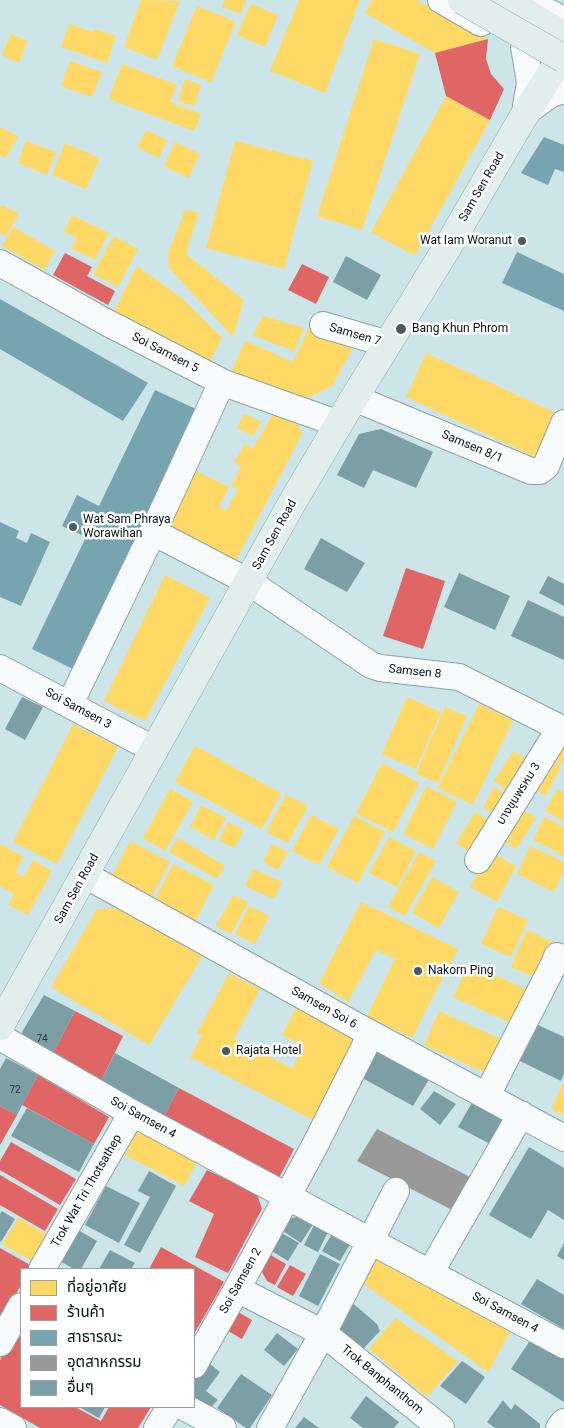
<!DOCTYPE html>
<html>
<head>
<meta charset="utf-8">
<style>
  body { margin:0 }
  #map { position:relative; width:564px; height:1428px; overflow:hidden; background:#cce5e8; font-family:Roboto,"Noto Sans Thai",sans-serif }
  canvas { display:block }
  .legend { position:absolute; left:20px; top:1268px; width:175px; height:140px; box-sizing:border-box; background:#fff; border:1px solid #9aa1a1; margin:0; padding:6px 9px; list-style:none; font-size:15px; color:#031315 }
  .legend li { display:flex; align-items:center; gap:10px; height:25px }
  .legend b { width:25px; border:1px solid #9aa1a1 }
</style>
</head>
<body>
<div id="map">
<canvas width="564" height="1428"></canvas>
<ul class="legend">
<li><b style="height:14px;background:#ffd966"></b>ที่อยู่อาศัย</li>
<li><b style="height:14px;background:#e06666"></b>ร้านค้า</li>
<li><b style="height:14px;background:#76a5af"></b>สาธารณะ</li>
<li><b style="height:14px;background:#999"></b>อุตสาหกรรม</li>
<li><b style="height:14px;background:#7c9ea5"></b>อื่นๆ</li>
</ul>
</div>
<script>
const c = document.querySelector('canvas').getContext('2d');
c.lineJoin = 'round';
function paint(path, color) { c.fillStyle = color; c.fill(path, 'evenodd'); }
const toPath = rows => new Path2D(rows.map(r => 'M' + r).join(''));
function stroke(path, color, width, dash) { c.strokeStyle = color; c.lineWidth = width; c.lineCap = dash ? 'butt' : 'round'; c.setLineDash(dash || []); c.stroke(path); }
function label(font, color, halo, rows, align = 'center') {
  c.font = font + ' Roboto,"Noto Sans Thai",sans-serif'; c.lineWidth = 5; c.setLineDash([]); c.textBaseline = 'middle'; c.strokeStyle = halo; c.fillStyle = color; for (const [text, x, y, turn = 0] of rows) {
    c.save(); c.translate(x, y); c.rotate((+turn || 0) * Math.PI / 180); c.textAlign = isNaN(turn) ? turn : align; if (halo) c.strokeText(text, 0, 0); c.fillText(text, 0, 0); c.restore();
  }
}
const homes = toPath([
  [141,0,180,1,157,60,124,47],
  [225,0,246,0,241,14,222,7],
  [299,0,360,0,325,93,270,71],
  [372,0,416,0,488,39,435,53,365,13],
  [251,4,278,15,265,47,237,35],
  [197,6,236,22,211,82,172,66],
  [69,24,93,32,94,29,116,36,107,63,61,47],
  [11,34,28,41,19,63,2,55],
  [374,39,420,54,362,230,317,216],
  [70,61,102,72,92,97,61,86],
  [122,64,177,85,170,102,201,114,194,131,109,99],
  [185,79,201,85,194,106,178,101],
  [446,96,490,120,415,256,371,232],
  [0,127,18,136,6,158,0,155],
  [146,130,167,140,159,158,137,147],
  [26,141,56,152,47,175,18,163],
  [235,141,313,161,284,269,206,248],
  [175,142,200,154,188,178,164,166],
  [65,143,100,158,86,189,52,175],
  [2,205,19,214,6,236,0,233,0,208],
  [185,210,199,212,186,254,244,300,233,337,169,268,168,253],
  [72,215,109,233,95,260,71,248,77,238,64,231],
  [13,227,55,251,44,270,2,246],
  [114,236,138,249,118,287,93,274],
  [137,266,183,299,222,338,208,366,114,311],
  [263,316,304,328,294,351,252,335],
  [309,327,357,340,332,386,310,397,283,395,230,375,245,341,293,362],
  [426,353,558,414,537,458,406,397],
  [244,414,262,422,253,436,237,428],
  [273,414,297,423,302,434,234,564,168,531,196,471,229,487,219,507,226,511,238,489,231,485,241,466,234,462,245,444,253,448],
  [165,575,210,598,145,721,104,701],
  [407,697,441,712,416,769,382,754],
  [479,704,513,720,473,805,438,788],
  [445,707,467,716,438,783,416,774],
  [73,724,118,747,57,864,13,842],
  [564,745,564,764,546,757],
  [195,746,281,793,262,829,175,782],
  [513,751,532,763,513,794,494,781],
  [544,758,561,766,546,796,529,787],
  [382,763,419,783,393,832,356,813],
  [426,786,457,802,433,849,403,834],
  [494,787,511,797,500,817,483,807],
  [170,789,193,802,165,851,143,838],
  [557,789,564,792,564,821,545,811],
  [286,795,308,806,288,843,266,832],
  [201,805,226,818,214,840,190,827],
  [517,806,536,818,516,849,497,837],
  [475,812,494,824,475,855,456,843],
  [311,815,339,829,319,865,292,851],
  [354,816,385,832,358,883,327,867],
  [544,817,564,827,564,856,533,840],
  [228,822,244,830,234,848,219,840],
  [389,837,416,851,397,887,369,873],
  [178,838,225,866,217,879,169,852],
  [130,841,170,862,151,898,111,878],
  [0,844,24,857,15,872,24,877,33,860,52,871,28,915,8,905,14,894,0,886],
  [272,844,288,852,278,870,263,862],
  [530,846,564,862,564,871,554,892,517,874],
  [489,851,516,866,497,902,470,887],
  [419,852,436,861,405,916,388,907],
  [173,864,214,885,195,922,154,901],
  [253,869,282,882,274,899,245,886],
  [432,877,459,892,439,928,412,913],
  [233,895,248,902,231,934,216,926],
  [361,902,458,949,412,1038,367,1016,395,959,376,950,348,1002,319,983],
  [249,906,269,916,255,944,235,934],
  [498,907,528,920,511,957,481,944],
  [122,908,203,955,149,1045,51,987,97,909],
  [527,930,557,944,541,980,511,967],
  [469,963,532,992,517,1026,453,997],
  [229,973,260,989,234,1039,292,1068,304,1046,282,1035,296,1008,355,1039,313,1120,190,1057,202,1035,197,1033],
  [439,1011,503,1040,488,1074,424,1045],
  [564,1082,564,1115,551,1109],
  [138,1129,198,1160,184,1186,125,1155],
  [18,1218,47,1235,32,1261,2,1244],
  [379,1251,514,1325,488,1372,361,1282],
  [395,1318,458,1361,427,1397,369,1349]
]);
const shops = toPath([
  [488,39,486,59,491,74,504,89,490,120,446,96,435,53],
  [65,253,92,267,87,276,115,291,108,305,53,275],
  [302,264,329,277,316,304,288,290],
  [406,568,445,581,423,649,383,636],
  [75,1011,123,1036,101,1081,51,1057],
  [38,1075,109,1117,94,1144,22,1105],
  [179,1088,294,1149,279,1178,164,1116],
  [0,1106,17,1115,0,1145],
  [11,1142,76,1179,60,1205,0,1170,0,1161],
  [207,1170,257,1194,262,1209,228,1273,195,1257,214,1214,189,1201],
  [0,1175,58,1209,45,1231,0,1205],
  [161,1247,224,1282,194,1334,194,1269,149,1269],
  [0,1248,32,1266,30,1269,21,1269,21,1285,0,1322],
  [267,1253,286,1264,275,1285,267,1281,262,1272,261,1264],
  [290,1265,306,1274,293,1296,277,1287],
  [231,1308,252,1320,242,1339,221,1327],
  [20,1326,21,1327,21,1407,75,1407,101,1421,109,1407,151,1407,138,1428,40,1428,0,1405,0,1360]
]);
const public = toPath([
  [544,137,564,145,564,172,555,169,548,185,521,173],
  [517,252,564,274,564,311,502,283],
  [0,299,148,383,123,421,0,349],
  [155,390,198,410,73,669,32,649,86,537,62,526,77,495,99,506],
  [0,522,19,531,16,538,27,543,31,533,50,542,21,606,0,597]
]);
const industry = toPath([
  [377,1129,470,1177,454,1211,357,1161]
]);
const building = toPath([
  [346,256,381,275,367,300,333,282],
  [381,429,433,452,416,488,373,470,364,488,337,475,359,434],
  [321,538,365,563,347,592,304,569],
  [459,573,510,596,495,630,444,607],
  [548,576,564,584,564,606,539,593],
  [528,600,564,617,564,660,511,636],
  [22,697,43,707,25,740,5,729],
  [44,995,75,1011,51,1057,24,1041,22,1032],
  [538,1025,564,1037,564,1074,561,1081,520,1061],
  [384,1048,431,1076,413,1106,357,1075,369,1053],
  [115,1053,179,1088,164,1116,101,1081],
  [6,1058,38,1075,17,1115,0,1106,0,1069],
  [434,1091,456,1104,440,1125,420,1109],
  [474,1099,508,1117,492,1145,458,1127],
  [27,1108,94,1144,79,1172,11,1136],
  [529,1147,564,1168,564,1220,548,1210,531,1239,489,1215],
  [149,1171,176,1186,140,1253,124,1245,150,1197,138,1191],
  [106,1186,140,1203,119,1243,85,1225],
  [2,1211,15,1219,1,1242,0,1241,0,1214],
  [301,1216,313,1224,301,1243,280,1229,287,1219],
  [315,1223,329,1230,318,1252,304,1245],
  [78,1230,97,1241,81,1269,74,1269,60,1261],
  [334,1230,352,1241,340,1261,322,1251],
  [280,1232,299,1243,288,1261,270,1250],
  [564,1243,564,1260,557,1256],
  [110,1250,135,1263,131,1269,99,1269],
  [320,1254,340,1264,318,1306,299,1296],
  [537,1279,564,1295,564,1329,521,1304],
  [348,1299,377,1324,380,1331,363,1349,333,1326],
  [277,1333,298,1349,284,1366,264,1350],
  [535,1333,564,1348,564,1402,511,1369],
  [205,1360,220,1372,206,1391,218,1400,206,1412,194,1403,194,1377],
  [462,1361,485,1377,466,1404,440,1386],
  [241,1374,272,1395,250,1428,246,1428,217,1408],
  [366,1396,399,1422,394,1428,363,1428,350,1418],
  [503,1400,511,1410,515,1404,540,1424,540,1428,495,1428,487,1422],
  [79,1407,105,1407,99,1418],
  [304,1417,319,1428,295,1428]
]);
const minor = toPath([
  [441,0,481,23],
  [529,2,564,20],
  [524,47,530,82,525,113],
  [526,112,551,94,564,90],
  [0,263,104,321,224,383,339,424],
  [323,325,388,344],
  [354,398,531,471,540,471,546,466,564,423],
  [153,532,249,582,371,665,380,668,459,677,564,730],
  [0,668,155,750],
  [70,704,153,532,222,382],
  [478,860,560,728],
  [85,875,355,1025,564,1138],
  [0,1037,132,1113,564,1345],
  [487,1095,553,966,557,956],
  [42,1269,132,1113],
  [430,1273,521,1114],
  [237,1289,323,1333,441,1428],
  [0,1343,21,1306],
  [194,1365,237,1289,313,1149,371,1034],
  [184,1407,223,1428],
  [0,1421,13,1428],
  [157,1428,170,1407],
  [270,1428,323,1333,396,1191],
  [559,1428,564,1422]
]);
const major = toPath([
  [505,0,564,36],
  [0,1026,292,503,354,398,447,248,522,119,564,53]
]);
const majorBridge = toPath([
  [462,0,564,59]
]);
const markers = [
  [522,241,5,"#495c5f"],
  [401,329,6,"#495c5f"],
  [73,527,5,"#495c5f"],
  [418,971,5,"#495c5f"],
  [226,1051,5,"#495c5f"]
];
const numberNames = [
  ["74",42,1039],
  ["72",15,1090]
];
const streetNames = [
  ["Sam Sen Road",482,187,-60],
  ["Samsen 7",355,335,16],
  ["Soi Samsen 5",165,353,27],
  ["Samsen 8/1",472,447,23],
  ["Sam Sen Road",275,535,-61],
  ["Samsen 8",415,672,6],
  ["Soi Samsen 3",78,709,28],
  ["บางขุนพรหม 3",519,794,-58],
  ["Sam Sen Road",77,889,-61],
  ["Samsen Soi 6",324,1008,29],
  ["Soi Samsen 4",143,1118,29],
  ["Trok Wat Tri Thotsathep",87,1191,-60],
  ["Soi Samsen 2",241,1281,-61],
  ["Soi Samsen 4",505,1313,28],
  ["Trok Banphanthom",382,1380,39]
];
const poiNames = [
  ["Wat Iam Woranut",512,241,"right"],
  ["Bang Khun Phrom",412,329],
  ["Wat Sam Phraya",83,520],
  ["Worawihan",83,534],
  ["Nakorn Ping",428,971],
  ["Rajata Hotel",236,1051]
];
paint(homes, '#ffd966');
paint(shops, '#e06666');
paint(public, '#76a5af');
paint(industry, '#999');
paint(building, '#7c9ea5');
stroke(minor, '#8fa2a4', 28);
stroke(major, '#93acac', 29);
stroke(minor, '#f7fbfc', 26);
stroke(major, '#e2eded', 28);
stroke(majorBridge, '#93acac', 29, []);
stroke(majorBridge, '#e2eded', 28);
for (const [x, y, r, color] of markers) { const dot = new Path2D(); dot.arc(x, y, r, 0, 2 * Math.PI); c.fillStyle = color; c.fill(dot); stroke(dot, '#fff', 2); }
label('10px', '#213639', null, numberNames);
label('12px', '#031315', '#fff', streetNames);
label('12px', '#031315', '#fff', poiNames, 'left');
</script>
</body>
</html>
